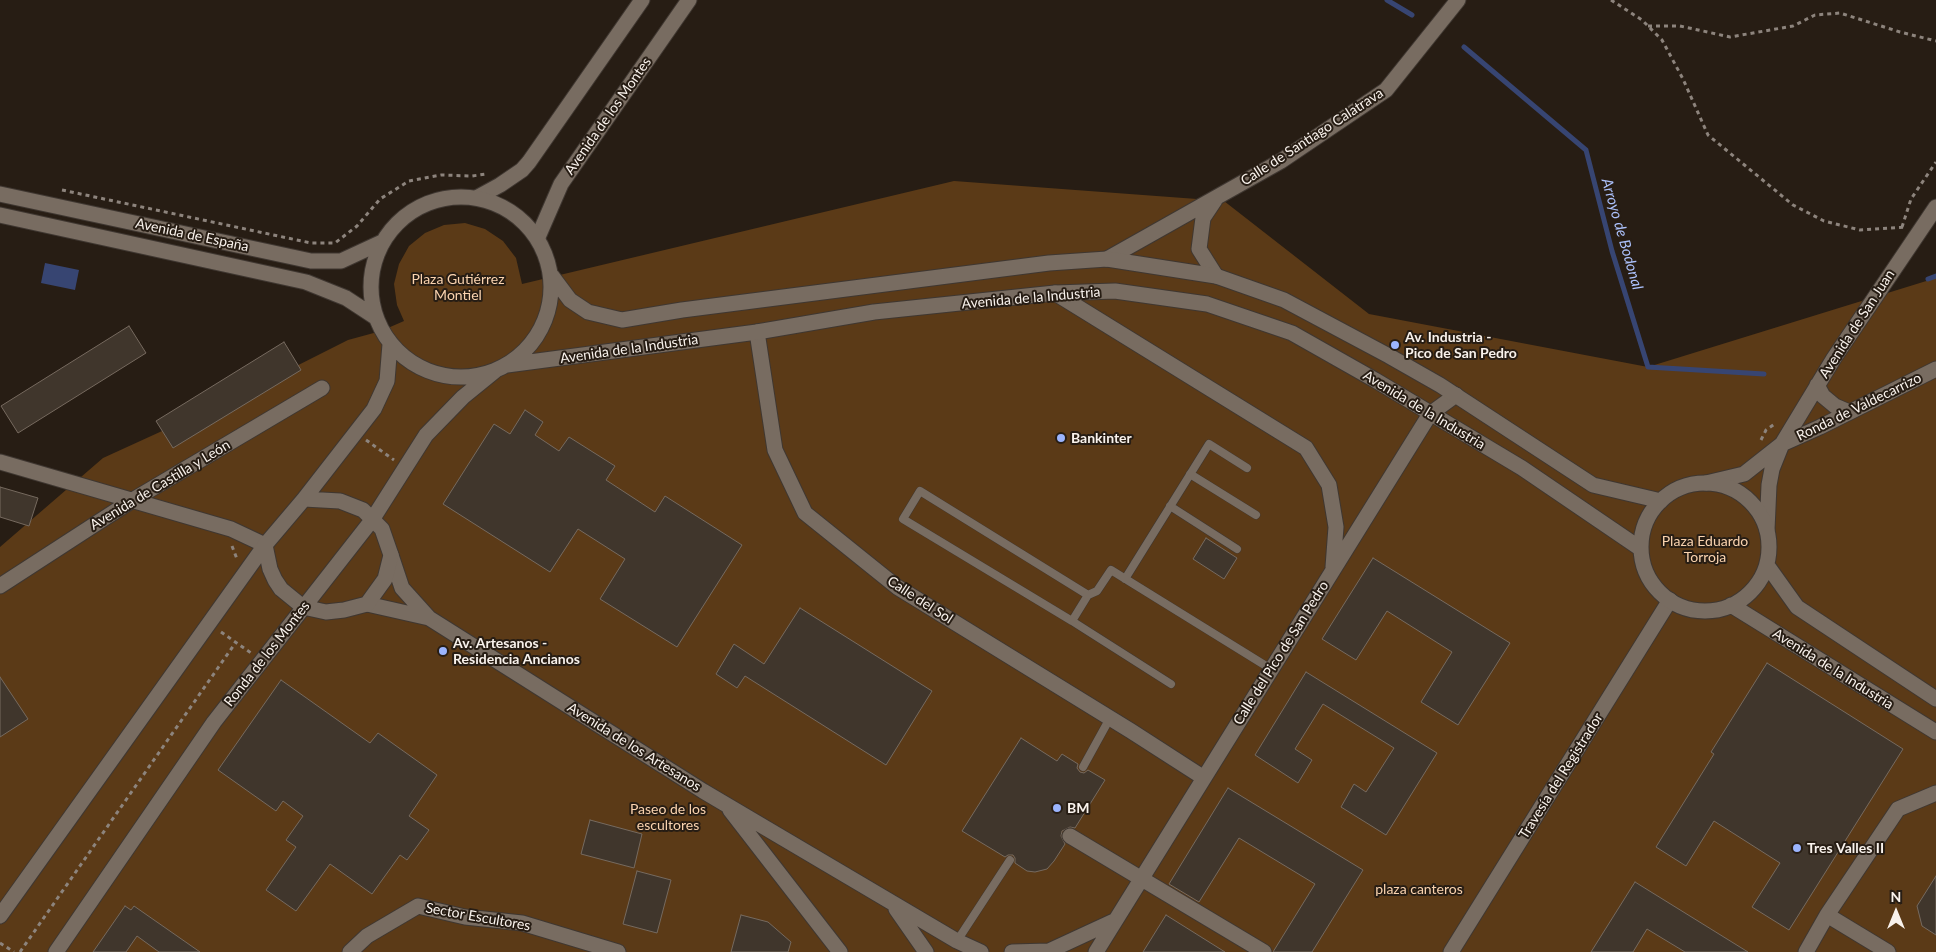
<!DOCTYPE html>
<html>
<head>
<meta charset="utf-8">
<style>
  body { margin:0 }
  #map { position:relative; width:1936px; height:952px; overflow:hidden; background:#271d14; font-family:Lato,sans-serif }
  canvas { display:block }
  .north { position:absolute; left:1871px; top:887px; width:50px; height:50px; -webkit-text-stroke:4px #271d14; paint-order:stroke; rotate:0deg; font-size:14px; font-weight:700; line-height:20px; text-align:center; color:#f9f2ec }
  .north::after { content:''; display:block; margin:auto; width:18px; height:22px; background:#f9f2ec; clip-path:polygon(50% 0,100% 100%,50% 72%,0 100%) }
</style>
</head>
<body>
<div id="map">
<canvas width="1936" height="952"></canvas>
<div class="north">N</div>
</div>
<script>
const c = document.querySelector('canvas').getContext('2d');
c.lineJoin = 'round';
function paint(path, color) { c.fillStyle = color; c.fill(path, 'evenodd'); }
const toPath = rows => new Path2D(rows.map(r => 'M' + r).join(''));
function stroke(path, color, width, dash) { c.strokeStyle = color; c.lineWidth = width; c.lineCap = dash ? 'butt' : 'round'; c.setLineDash(dash || []); c.stroke(path); }
function label(font, color, halo, rows, align = 'center') {
  c.font = font + ' Lato,sans-serif'; c.lineWidth = 4; c.setLineDash([]); c.textBaseline = 'middle'; c.strokeStyle = halo; c.fillStyle = color; for (const [text, x, y, turn = 0] of rows) {
    c.save(); c.translate(x, y); c.rotate((+turn || 0) * Math.PI / 180); c.textAlign = isNaN(turn) ? turn : align; if (halo) c.strokeText(text, 0, 0); c.fillText(text, 0, 0); c.restore();
  }
}
const green = toPath([
  [954,181,1224,201,1369,314,1648,367,1936,278,1936,952,0,952,0,547,103,458,219,405,348,340,381,331,404,321,397,305,394,284,399,264,409,246,425,233,444,225,465,223,485,229,503,241,516,258,522,284]
]);
const water = toPath([
  [45,263,79,270,75,290,41,283]
]);
const stream = toPath([
  [1387,0,1412,15],
  [1464,47,1586,150,1612,251,1648,367,1764,374],
  [1928,279,1936,276]
]);
const building = toPath([
  [129,326,146,353,18,433,1,406,129,326],
  [284,342,301,370,173,448,156,421,284,342],
  [525,410,543,422,535,435,559,451,569,437,615,466,606,480,655,512,665,496,742,545,677,647,600,599,625,559,578,529,550,572,443,504,494,424,510,434,525,410],
  [0,487,38,498,29,526,0,517,0,487],
  [1206,538,1237,558,1224,579,1193,559,1206,538],
  [1373,558,1510,643,1458,725,1421,702,1452,652,1387,611,1356,660,1322,639,1373,558],
  [800,608,932,691,886,765,745,676,737,688,716,674,734,644,764,664,800,608],
  [1767,663,1903,749,1789,930,1752,907,1780,863,1714,821,1686,866,1656,847,1714,754,1711,752,1767,663],
  [1306,672,1437,753,1386,835,1341,807,1354,784,1366,792,1394,748,1323,704,1295,749,1312,760,1298,783,1255,755,1306,672],
  [0,677,28,719,0,737,0,677],
  [281,680,370,743,378,733,437,775,409,816,429,830,407,860,400,855,372,894,330,864,296,911,266,890,296,847,286,840,303,816,283,801,276,811,218,770,281,680],
  [1021,738,1057,761,1062,754,1078,764,1077,768,1080,772,1084,773,1088,770,1105,780,1075,828,1070,827,1062,831,1061,836,1065,844,1054,861,1047,869,1035,872,1027,871,1015,863,1015,858,1013,855,1008,855,1005,857,962,831,1021,738],
  [1228,788,1363,870,1312,952,1273,952,1315,884,1239,838,1199,902,1169,884,1228,788],
  [590,820,642,834,634,868,581,854,590,820],
  [637,871,671,880,657,933,623,924,637,871],
  [1936,876,1936,935,1922,926,1917,906,1936,876],
  [1635,882,1748,952,1685,952,1647,929,1633,952,1591,952,1635,882],
  [125,906,131,910,134,906,200,952,159,952,137,936,126,952,93,952,125,906],
  [741,915,768,922,791,942,788,952,731,952,741,915],
  [1166,915,1225,952,1143,952,1166,915]
]);
const path = toPath([
  [1611,0,1642,20,1662,40,1683,79,1708,135,1793,205,1824,221,1860,230,1907,227],
  [1648,26,1680,26,1730,37,1793,26,1815,15,1840,13,1900,32,1936,41],
  [62,190,311,243,335,243,357,226,380,199,409,181,441,175,472,176,486,174],
  [1902,227,1911,199,1936,162],
  [366,440,394,460],
  [1761,440,1766,430,1776,423],
  [232,546,237,559],
  [221,632,251,653],
  [0,943,14,952],
  [20,952,236,642]
]);
const lane = toPath([
  [1190,474,1256,515],
  [1170,506,1237,549],
  [1125,579,1209,444,1247,468],
  [1072,621,903,519,920,491,1088,595],
  [1171,684,1072,621,1088,595,1097,591,1111,570,1271,669],
  [1083,767,1110,718],
  [957,941,1010,860]
]);
const street = toPath([
  [478,197,500,185,522,170,529,162,642,0],
  [1215,200,1203,218,1199,249,1216,276],
  [538,237,561,184,689,0],
  [1107,259,1281,161,1386,90,1458,0],
  [1055,293,1306,448,1329,485,1336,527,1333,567],
  [757,332,775,450,805,513,897,587,1131,731,1204,778],
  [1817,385,1823,396,1835,406,1849,412],
  [0,462,231,529,265,545],
  [1706,483,1744,474,1782,444,1820,427,1936,369],
  [1767,530,1769,485,1772,469,1782,444,1834,358,1936,207],
  [391,555,402,588,429,618,703,791,957,941,981,952],
  [0,586,131,501,322,388],
  [367,604,429,618],
  [730,810,840,952],
  [1070,836,1264,952],
  [896,909,926,952],
  [1827,915,1888,952],
  [350,952,367,936,418,906,465,917,522,923,618,952],
  [1012,952,1049,951,1116,920],
  [1096,952,1430,414,1456,395],
  [1451,952,1670,600],
  [1806,952,1827,915,1898,809,1936,793]
]);
const secondary = toPath([
  [0,194,311,261,341,261,382,242],
  '371 287a90 90 0 1 1 180 0a90 90 0 1 1-180 0Z',
  [0,215,306,282,346,298,375,317],
  [552,276,570,300,588,312,622,320,682,310,1049,263,1107,259,1216,276,1284,300,1389,356,1440,385,1593,485,1661,501],
  [507,365,757,332,874,312,1055,293,1115,291,1207,304,1292,333,1375,380,1522,468,1641,549],
  '1641 547a64 64 0 1 1 128 0a64 64 0 1 1-128 0Z',
  [265,545,270,569,275,580,281,589,303,607,326,612,344,610,367,604,385,579,391,555,382,529,363,510,340,501,304,499],
  [1767,565,1797,607,1936,699],
  [1731,605,1936,732],
  [0,916,265,545,304,499,374,409,387,381,390,344],
  [56,952,214,722,372,520,426,435,463,397,495,371]
]);
const markers = [
  [1395,345,5,"#9bb4fd"],
  [1061,438,5,"#9bb4fd"],
  [443,651,5,"#9bb4fd"],
  [1057,808,5,"#9bb4fd"],
  [1797,848,5,"#9bb4fd"]
];
const streetNames = [
  ["Avenida de los Montes",608,116,-55],
  ["Calle de Santiago Calatrava",1312,137,-33],
  ["Avenida de España",192,235,12],
  ["Avenida de la Industria",1031,298,-5],
  ["Avenida de San Juan",1857,324,-57],
  ["Avenida de la Industria",629,349,-8],
  ["Ronda de Valdecarrizo",1859,407,-26],
  ["Avenida de la Industria",1424,410,31],
  ["Avenida de Castilla y León",160,485,-31],
  ["Calle del Sol",920,600,33],
  ["Calle del Pico de San Pedro",1281,653,-58],
  ["Ronda de los Montes",267,654,-52],
  ["Avenida de la Industria",1833,669,32],
  ["Avenida de los Artesanos",634,747,32],
  ["Travesía del Registrador",1561,776,-58],
  ["Sector Escultores",478,917,10]
];
const parkNames = [
  ["Plaza Gutiérrez",458,279],
  ["Montiel",458,295],
  ["Plaza Eduardo",1705,541],
  ["Torroja",1705,557],
  ["Paseo de los",668,809],
  ["escultores",668,825],
  ["plaza canteros",1419,889]
];
const poiNames = [
  ["Av. Industria -",1405,337],
  ["Pico de San Pedro",1405,353],
  ["Bankinter",1071,438],
  ["Av. Artesanos -",453,643],
  ["Residencia Ancianos",453,659],
  ["BM",1067,808],
  ["Tres Valles II",1807,848]
];
const waterNames = [
  ["Arroyo de Bodonal",1622,234,74]
];
paint(green, '#5b3a17');
paint(water, '#374572');
stroke(stream, '#374572', 5);
paint(building, '#40362c');
stroke(building, '#766a5f', 1);
stroke(lane, '#3f3731', 9);
stroke(street, '#3f3731', 17);
stroke(secondary, '#3f3731', 17);
stroke(path, '#8d847d', 3, [4, 4]);
stroke(lane, '#786c61', 8);
stroke(street, '#786c61', 15);
stroke(secondary, '#786c61', 15);
for (const [x, y, r, color] of markers) { const dot = new Path2D(); dot.arc(x, y, r, 0, 2 * Math.PI); c.fillStyle = color; c.fill(dot); stroke(dot, '#271d14', 2); }
label('14px', '#f9f2ec', '#271d14', streetNames);
label('14px', '#fad3af', '#271d14', parkNames);
label('bold 14px', '#f9f2ec', '#271d14', poiNames, 'left');
label('italic 15px', '#acc1fb', '#271d14', waterNames);
</script>
</body>
</html>
